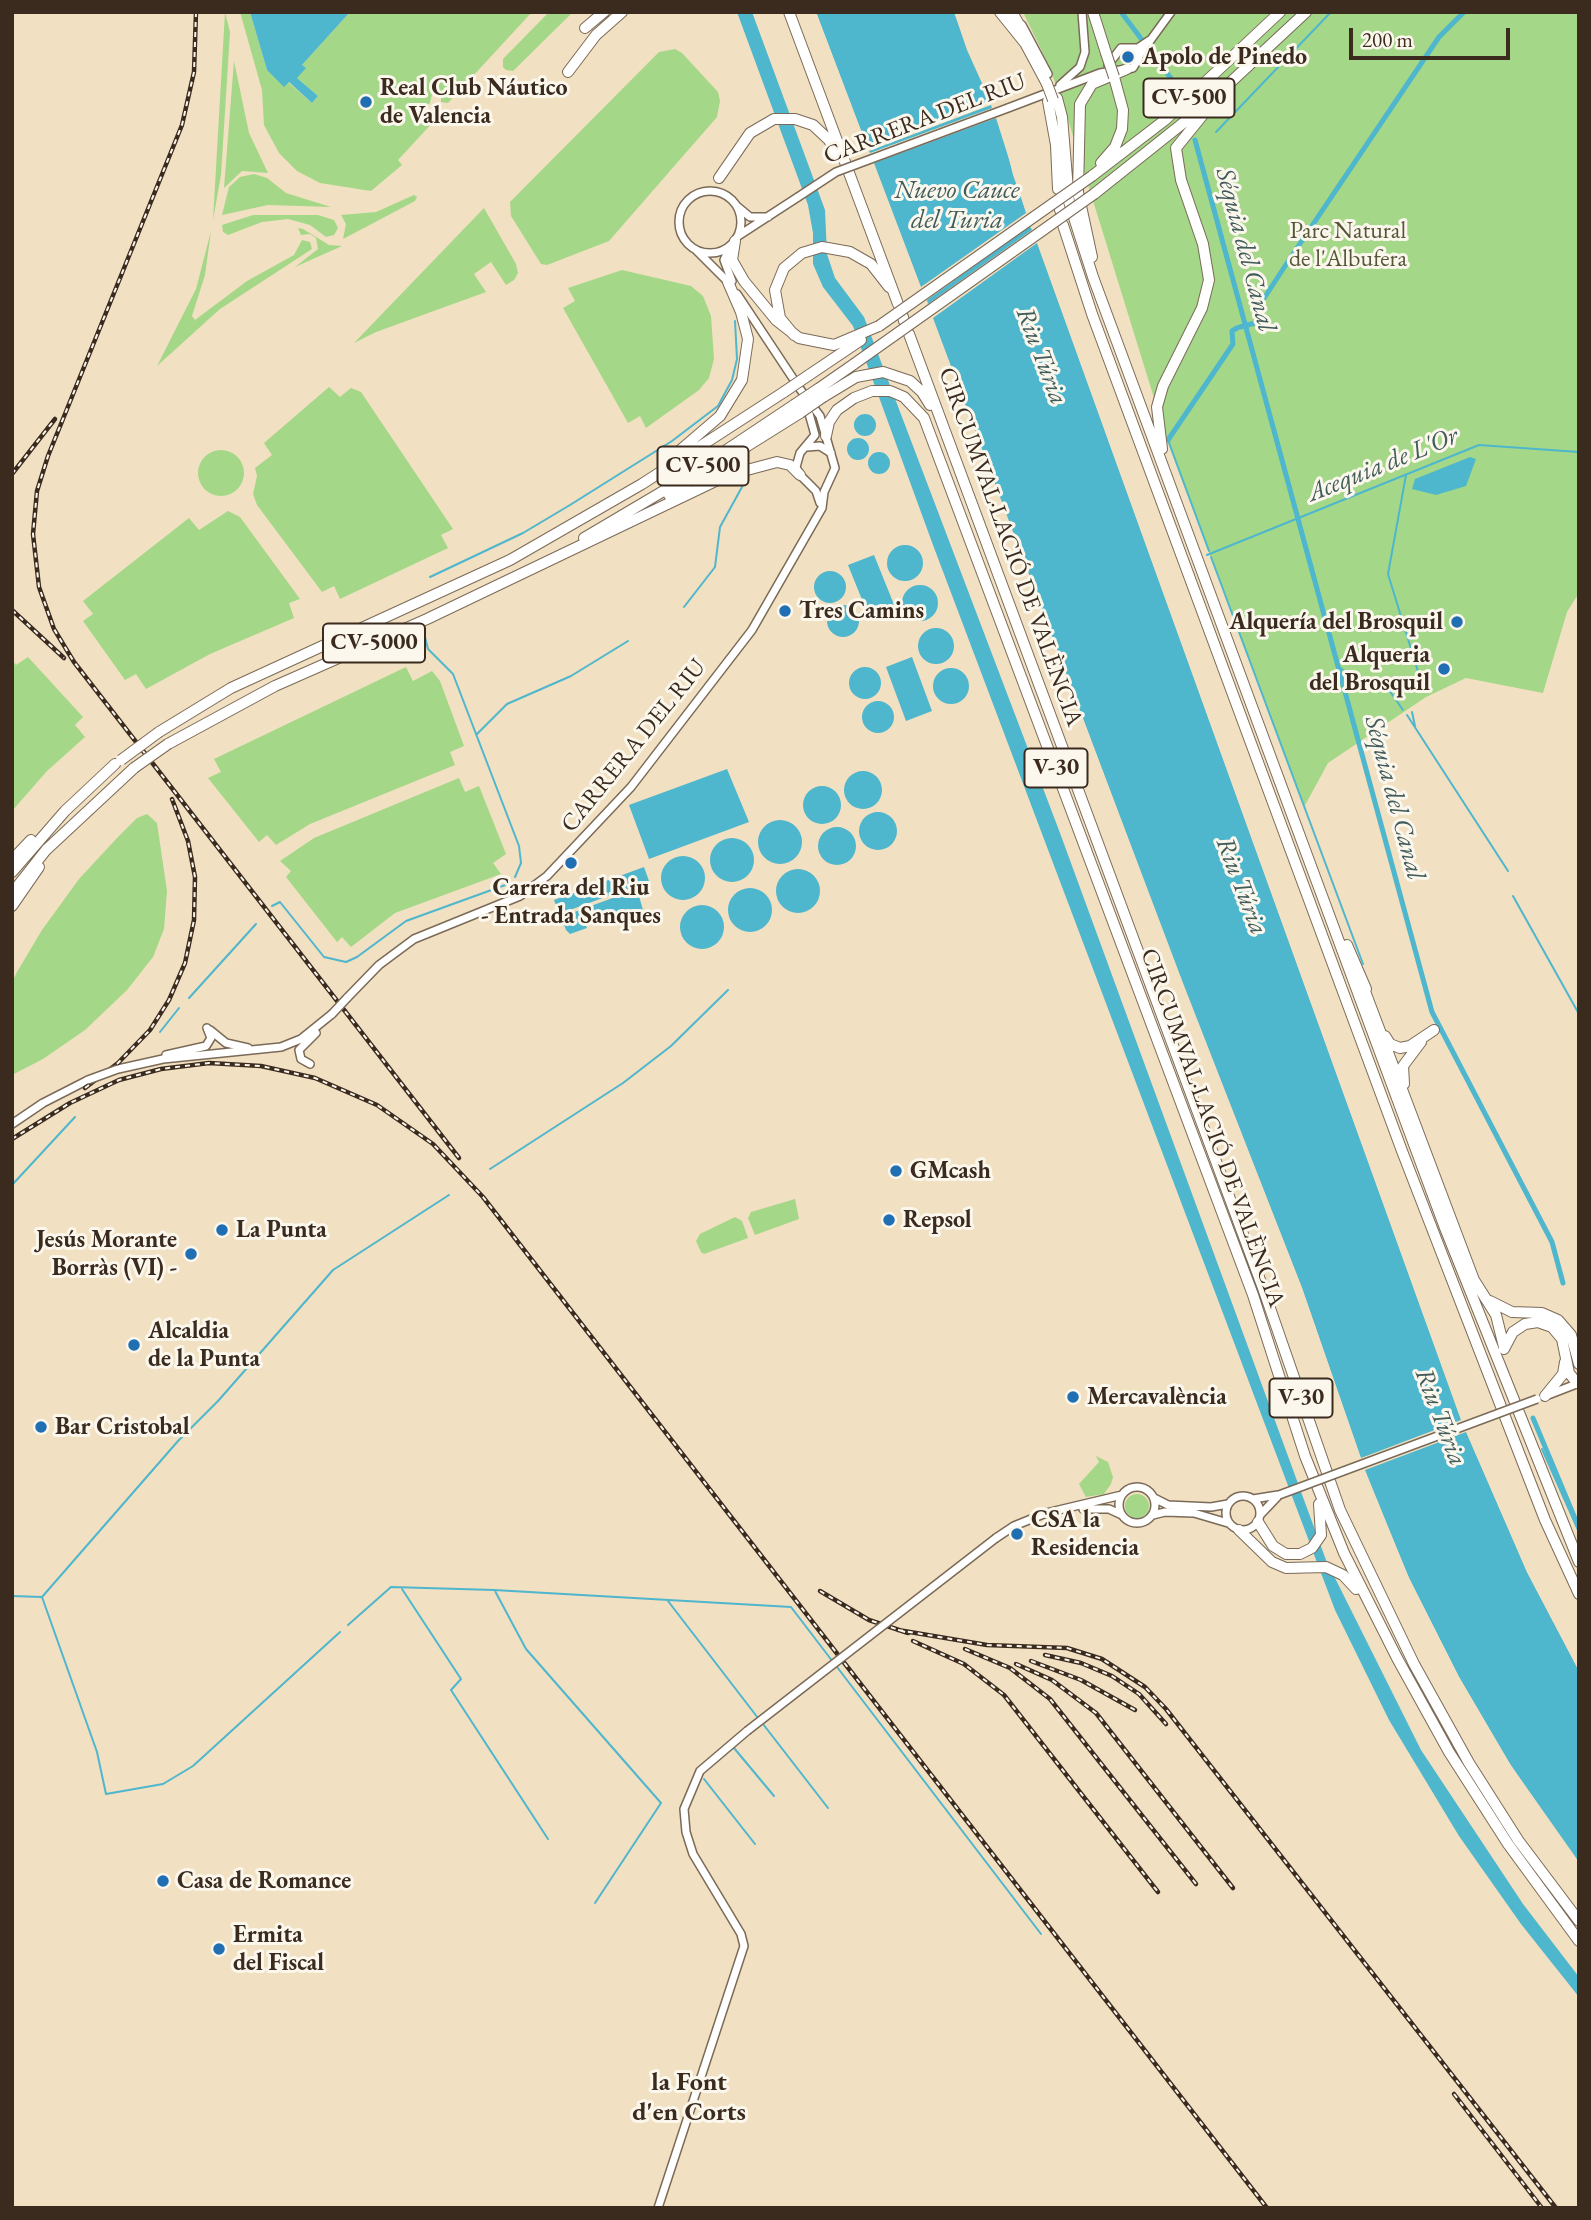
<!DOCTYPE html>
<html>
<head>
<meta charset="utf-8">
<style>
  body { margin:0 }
  #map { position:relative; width:1591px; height:2220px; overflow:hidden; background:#f1e0c1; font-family:"EB Garamond",serif }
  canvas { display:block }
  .frame { position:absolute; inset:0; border:14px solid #3b2a1e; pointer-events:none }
  .scale { position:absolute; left:1349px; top:28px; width:161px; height:32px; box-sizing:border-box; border:4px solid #3b2a1e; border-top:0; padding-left:9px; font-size:21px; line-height:24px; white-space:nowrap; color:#3b2a1e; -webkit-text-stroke:5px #fbf7ec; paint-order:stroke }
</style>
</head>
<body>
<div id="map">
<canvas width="1591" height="2220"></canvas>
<div class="frame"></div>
<div class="scale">200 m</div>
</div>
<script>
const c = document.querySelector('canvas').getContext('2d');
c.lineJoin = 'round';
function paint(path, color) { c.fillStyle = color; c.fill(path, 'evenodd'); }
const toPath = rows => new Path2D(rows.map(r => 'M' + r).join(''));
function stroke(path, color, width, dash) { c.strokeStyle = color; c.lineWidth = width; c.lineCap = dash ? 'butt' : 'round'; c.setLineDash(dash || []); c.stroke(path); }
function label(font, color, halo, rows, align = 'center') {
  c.font = font + ' "EB Garamond",serif'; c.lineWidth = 6; c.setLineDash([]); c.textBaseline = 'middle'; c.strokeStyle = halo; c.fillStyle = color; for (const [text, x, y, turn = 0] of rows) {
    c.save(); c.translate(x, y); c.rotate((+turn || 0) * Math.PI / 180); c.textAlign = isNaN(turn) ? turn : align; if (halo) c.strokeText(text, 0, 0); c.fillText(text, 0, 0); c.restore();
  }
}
const green = toPath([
  [225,12,230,32,221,175,213,220],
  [240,12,250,12,267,70,288,82,312,103,318,96,297,78,302,65,350,12,532,12,448,103,441,102,441,93,436,89,433,91,430,103,413,119,416,122,430,112,435,120,398,160,402,165,371,191,320,183,297,171,279,153,264,125,262,90],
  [549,12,573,12,513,71,506,70,503,67,503,59],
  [1023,12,1579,12,1579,593,1567,612,1543,693,1466,678,1426,697,1328,763,1304,807,1167,440,1065,110,1049,66],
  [675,49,682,53,718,92,720,101,717,117,609,241,547,265,541,264,511,216,510,202,659,52],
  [234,61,249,133,268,173,242,171,224,188],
  [254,174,267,178,286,193,331,207,268,205,222,215,229,187,240,177],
  [414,195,417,197,415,201,343,239,346,224,341,215,376,212],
  [484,208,516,264,518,273,514,280,506,285,491,262,474,274,486,292,376,332,354,343],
  [253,215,318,215,334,220,338,228,334,235,326,237,310,225,288,219,262,222,228,235,223,232,222,225],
  [298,228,303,229,329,245,342,246,295,267,318,249,316,238,310,234,301,235],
  [211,231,205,275,192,316,195,320,247,281,294,255,302,240,310,242,312,249,220,309,157,366,196,289],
  [622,270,691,286,703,296,711,316,714,359,709,378,699,390,646,428,640,416,628,423,563,308,575,301,568,288],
  [329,387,340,397,351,388,361,392,453,529,441,535,448,548,340,599,334,586,322,592,257,505,253,494,257,476,255,468,272,455,264,443],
  '198 473a23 23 0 1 1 46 0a23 23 0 1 1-46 0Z',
  [228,511,240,517,300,599,289,603,294,618,210,654,146,689,136,674,125,680,83,621,93,614,83,601,189,518,199,530],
  [28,657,83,717,75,725,85,737,47,771,12,811,12,660,16,665],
  [406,667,413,681,432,671,440,681,464,746,450,752,455,765,310,824,276,845,267,835,259,842,208,778,221,772,214,759],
  [459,778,465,792,479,786,506,854,493,863,501,874,395,913,351,947,342,937,337,942,286,877,291,871,280,861,314,838],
  [147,814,157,823,167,891,164,929,153,957,127,990,85,1030,43,1059,12,1075,12,982,17,972,42,930,79,879,117,838,137,818],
  [795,1199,799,1219,755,1235,748,1218,751,1212],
  [735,1217,742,1221,748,1238,704,1254,701,1252,696,1241,700,1234],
  [1096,1456,1108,1462,1113,1477,1111,1484,1104,1494,1086,1497,1079,1484,1099,1462],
  '1125 1506a12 12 0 1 1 24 0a12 12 0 1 1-24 0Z'
]);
const water = toPath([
  [250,12,350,12,302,65,306,68,297,78,318,96,312,103,289,82,284,87,267,70],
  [737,12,752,12,825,210,827,254,835,278,864,317,1060,833,1326,1560,1421,1750,1523,1904,1579,1977,1579,1997,1521,1924,1459,1836,1389,1720,1335,1610,933,545,853,326,823,287,813,264,813,233,808,205],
  [816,12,954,12,1002,130,1013,175,1461,1419,1527,1572,1579,1671,1579,1862,1510,1764,1459,1677,1409,1578,1370,1485,1302,1288,1183,983],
  '854 425a11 11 0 1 1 22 0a11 11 0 1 1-22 0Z',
  '847 449a11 11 0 1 1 22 0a11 11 0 1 1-22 0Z',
  '868 463a11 11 0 1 1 22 0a11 11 0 1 1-22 0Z',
  [1470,457,1476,459,1466,486,1436,495,1412,489,1415,479],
  '887 563a18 18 0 1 1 36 0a18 18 0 1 1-36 0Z',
  [874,555,895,607,869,617,848,565],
  '814 587a16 16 0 1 1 32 0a16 16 0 1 1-32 0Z',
  '902 603a18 18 0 1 1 36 0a18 18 0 1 1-36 0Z',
  '827 621a16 16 0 1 1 32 0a16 16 0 1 1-32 0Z',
  '918 646a18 18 0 1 1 36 0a18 18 0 1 1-36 0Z',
  [912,657,932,711,906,721,886,667],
  '849 683a16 16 0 1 1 32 0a16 16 0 1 1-32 0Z',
  '933 686a18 18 0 1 1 36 0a18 18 0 1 1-36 0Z',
  '862 717a16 16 0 1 1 32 0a16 16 0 1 1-32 0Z',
  [727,769,749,822,649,859,629,805],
  '844 790a19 19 0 1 1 38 0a19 19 0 1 1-38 0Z',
  '803 805a19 19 0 1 1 38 0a19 19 0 1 1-38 0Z',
  '859 831a19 19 0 1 1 38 0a19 19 0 1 1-38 0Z',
  '758 842a22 22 0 1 1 44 0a22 22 0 1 1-44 0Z',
  '818 846a19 19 0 1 1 38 0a19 19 0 1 1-38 0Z',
  '710 860a22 22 0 1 1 44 0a22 22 0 1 1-44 0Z',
  '661 878a22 22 0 1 1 44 0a22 22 0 1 1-44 0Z',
  [644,867,649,881,559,914,554,900],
  '776 891a22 22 0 1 1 44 0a22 22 0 1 1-44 0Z',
  '728 910a22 22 0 1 1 44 0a22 22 0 1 1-44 0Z',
  [637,889,643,910,599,924,592,925,590,921,585,923,587,928,570,934,566,930,561,917],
  '680 927a22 22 0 1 1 44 0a22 22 0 1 1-44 0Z'
]);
const pier = toPath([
  [812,12,816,12,867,146,990,101,967,50,954,12,958,12,1005,129,1016,174,1464,1418,1530,1571,1579,1664,1579,1671,1527,1572,1466,1432,1365,1470,1409,1578,1459,1677,1510,1764,1579,1866,1507,1766,1456,1679,1406,1580,1367,1487,1299,1290,1179,984],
  [991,105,992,108,870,153,869,151],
  [996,118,1026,213,921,287,874,163],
  [1030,226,1032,230,928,304,927,300],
  [1037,243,1461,1420,1361,1458,1302,1288,1182,983,933,318]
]);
const stream = toPath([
  [1216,132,1331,12],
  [1168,440,1209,551],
  [1406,475,1388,574,1424,691],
  [1207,555,1479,445,1579,452],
  [1211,557,1363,964],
  [430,577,523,533,570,505,672,441,718,406,732,380,737,359,735,321],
  [684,607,715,567,720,527,742,487],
  [425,637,428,649,453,674,519,846,521,863,515,877],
  [1339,667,1352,676,1389,690,1403,710],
  [1412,712,1415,726],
  [1407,715,1508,871],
  [477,734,507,704,571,676,628,641],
  [1513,896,1579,1014],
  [272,906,280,902,324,957,346,962,357,957,406,921,508,884],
  [189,998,256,924],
  [160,1032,179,1008],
  [490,1169,623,1083,671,1046,728,990],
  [12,1185,75,1117],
  [1542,1449,1579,1532],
  [402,1589,461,1679,451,1690,548,1839],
  [495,1591,526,1649,661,1803,595,1903],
  [12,1596,42,1597,97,1752,106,1794,163,1784,193,1766,340,1632],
  [42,1597,178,1441,218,1401,333,1270,449,1195],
  [668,1601,758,1718],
  [348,1625,391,1587,494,1590,791,1607,833,1662],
  [837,1667,1041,1934],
  [763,1724,828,1808],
  [734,1748,774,1796],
  [704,1779,755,1844]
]);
const canal = toPath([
  [1121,12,1176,85],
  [1195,140,1432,1012,1552,1242,1563,1283],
  [1240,327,1255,323,1259,306,1289,260,1439,37,1464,12],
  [1168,440,1233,344,1232,331,1237,328],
  [1533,1418,1579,1528]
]);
const secondary = toPath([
  [1022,25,1048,74],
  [1139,56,1171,12],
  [1108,65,1121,48,1138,48,1150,40],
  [1060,85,1080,67,1085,52,1082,12],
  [1008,108,1100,73,1133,68,1139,58,1135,48],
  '679 222a31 31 0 1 1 62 0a31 31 0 1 1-62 0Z',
  [738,207,750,217,768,217],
  [738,236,798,197],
  [730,247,724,260,732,281],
  [696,250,730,284],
  [737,294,798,386],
  [806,403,815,435,800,453,796,467,800,475,816,491,820,503],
  [807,447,820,446,831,453],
  [347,998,379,965,414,939,520,896,547,876,631,787,752,630,822,508,824,492,835,468,820,416,800,389],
  [210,1030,226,1043,248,1048],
  [166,1055,206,1046,211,1038,207,1028],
  [310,1064,301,1059,299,1050,316,1033],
  [118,1069,163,1059,281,1047,301,1039,332,1014],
  [12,1124,43,1103,88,1080],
  [1548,1395,1579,1383],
  '1119 1505a18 18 0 1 1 36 0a18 18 0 1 1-36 0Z',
  '1226 1513a17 17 0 1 1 34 0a17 17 0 1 1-34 0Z',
  [1154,1498,1168,1505,1211,1507,1228,1504],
  [1253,1499,1278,1495],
  [1083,1509,1109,1509,1122,1515],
  [1153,1515,1165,1512,1194,1513,1228,1523],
  [1260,1515,1279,1495],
  [996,1538,1014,1526,1046,1513,1122,1495],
  [658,2208,744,1946,741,1934,693,1854,686,1832,684,1809,700,1771,747,1731]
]);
const highway = toPath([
  [789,12,898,304],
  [1000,12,1025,43,1047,84],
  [1012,12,1022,30],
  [1093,12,1106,53],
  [585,28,604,12],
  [568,72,596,35,622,12],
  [1219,93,1306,12],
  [1057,98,1062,117,1069,202,1093,277,1445,1228,1579,1562],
  [1048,101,1056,145,1058,189],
  [1101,163,1115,147,1122,129,1123,110,1114,77],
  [1092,176,1165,120,1280,12],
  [719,178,750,133,774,119,795,119,813,125,829,140,835,153],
  [1094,194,1197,112],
  [1059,206,1060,210],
  [1063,225,1092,314,1402,1151,1545,1520,1579,1594],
  [735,241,732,260,744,281,776,320,799,338,834,345,879,326],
  [1092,257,1078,192,1080,104,1092,84,1127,69],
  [903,317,904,321],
  [909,334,1263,1288,1340,1510,1414,1664,1469,1763,1518,1840,1579,1921],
  [794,335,780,318,775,290,784,268,802,253,822,247,850,252,871,264,889,287],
  [809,375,861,340],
  [818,389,854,364],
  [823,397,856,377,883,372,910,381,922,392,930,405],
  [826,436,829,422,837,410,854,398,872,391,890,391,904,397,924,418,1253,1295,1305,1456,1344,1553,1397,1658,1449,1752,1508,1844,1579,1941],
  [1162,449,1157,407,1163,386,1202,308,1209,280,1203,244,1181,180,1176,148,1223,90],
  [671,458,720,416,742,380,748,339,741,312,728,282],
  [669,495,800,413],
  [584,538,677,483,794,405],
  [159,732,231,688,510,560,642,484,784,392],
  [168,744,275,686,427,619,728,475,777,462,790,465,800,475],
  [12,860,31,840],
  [12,872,65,811,115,764],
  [12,893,46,850,134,768],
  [12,906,39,867],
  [1347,945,1366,989],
  [1363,986,1474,1280,1496,1315,1504,1347],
  [1385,1036,1390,1044,1400,1048,1410,1046,1434,1030],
  [1404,1084,1403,1066,1421,1042],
  [1490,1301,1512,1312,1542,1313,1558,1320,1571,1335,1579,1364],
  [1504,1349,1513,1332,1525,1324,1538,1322,1552,1327,1562,1339,1569,1373,1577,1383],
  [1545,1396,1563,1374,1565,1362],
  [1258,1522,1273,1546,1286,1554,1300,1554,1312,1548,1321,1535,1319,1504],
  [1239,1530,1272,1562,1286,1568,1326,1567,1343,1575,1356,1589]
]);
const rail = toPath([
  [196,12,194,72,182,125,48,456,37,491,33,534,39,587,54,629,74,662,459,1158],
  [12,474,55,419],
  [12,610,64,658],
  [85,1088,118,1063,150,1030,169,1000,185,963,194,920,195,877,188,841,172,799],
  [12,1139,70,1103,119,1080,161,1069,209,1063,261,1066,315,1078,377,1105,433,1144,483,1197,1267,2208],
  [820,1591,869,1620,908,1633],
  [898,1630,987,1645,1067,1648,1102,1659,1145,1687,1166,1709,1556,2208],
  [913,1641,964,1664,1004,1695,1158,1892],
  [965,1649,1010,1668,1050,1699,1196,1884],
  [1045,1655,1081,1663,1112,1676,1139,1694,1166,1724],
  [1031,1661,1081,1680,1135,1710],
  [1016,1664,1052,1680,1096,1713,1233,1888],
  [1454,2094,1542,2208]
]);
const secondaryBridge = toPath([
  [798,197,836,172,1008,108],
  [332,1014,347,998],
  [88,1080,118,1069],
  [1279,1495,1537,1399],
  [747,1731,996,1538]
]);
const highwayBridge = toPath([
  [1106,53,1114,77],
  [1047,84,1053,100],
  [879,326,1092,176],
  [854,364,1094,194],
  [784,392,809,375],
  [794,405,818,389],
  [800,413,823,397],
  [121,760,159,732],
  [134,768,168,744]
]);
const markers = [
  [1128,57,7,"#1f6fb2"],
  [366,102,7,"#1f6fb2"],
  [785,611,7,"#1f6fb2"],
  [1457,622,7,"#1f6fb2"],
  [1444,669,7,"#1f6fb2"],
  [571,863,7,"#1f6fb2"],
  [896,1171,7,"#1f6fb2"],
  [889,1220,7,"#1f6fb2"],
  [222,1230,7,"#1f6fb2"],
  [191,1254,7,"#1f6fb2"],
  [134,1345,7,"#1f6fb2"],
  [1073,1397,7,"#1f6fb2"],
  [41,1427,7,"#1f6fb2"],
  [1017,1534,7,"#1f6fb2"],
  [163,1881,7,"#1f6fb2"],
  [219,1949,7,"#1f6fb2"]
];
const shields = [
  [1189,98,91],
  [703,466,91],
  [374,643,102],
  [1056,768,63],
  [1301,1398,63]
];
const shieldNames = [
  ["CV-500",1189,98],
  ["CV-500",703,466],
  ["CV-5000",374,643],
  ["V-30",1056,768],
  ["V-30",1301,1398]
];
const poiNames = [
  ["Apolo de Pinedo",1142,57],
  ["Real Club Náutico",380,88],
  ["de Valencia",380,116],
  ["Tres Camins",799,611],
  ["Alquería del Brosquil",1443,622,"right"],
  ["Alqueria",1430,655,"right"],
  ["del Brosquil",1430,683,"right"],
  ["Carrera del Riu",571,888,"center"],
  ["- Entrada Sanques",571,916,"center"],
  ["GMcash",910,1171],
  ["Repsol",903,1220],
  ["La Punta",236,1230],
  ["Jesús Morante",177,1240,"right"],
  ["Borràs (VI) -",177,1268,"right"],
  ["Alcaldia",148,1331],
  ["de la Punta",148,1359],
  ["Mercavalència",1087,1397],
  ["Bar Cristobal",55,1427],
  ["CSA la",1031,1520],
  ["Residencia",1031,1548],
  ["Casa de Romance",177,1881],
  ["Ermita",233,1935],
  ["del Fiscal",233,1963]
];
const streetNames = [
  ["CARRERA DEL RIU",925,119,-21],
  ["CIRCUMVAL·LACIÓ DE VALÈNCIA",1010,547,70],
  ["CARRERA DEL RIU",634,746,-51],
  ["CIRCUMVAL·LACIÓ DE VALÈNCIA",1212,1128,70]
];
const parkNames = [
  ["Parc Natural",1348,231],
  ["de l'Albufera",1348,259]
];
const waterNames = [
  ["Nuevo Cauce",957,191],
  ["del Turia",957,221],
  ["Séquia del Canal",1245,250,75],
  ["Riu Túria",1041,356,69],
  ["Acequia de L'Or",1383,465,-22],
  ["Séquia del Canal",1394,798,75],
  ["Riu Túria",1241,886,69],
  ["Riu Túria",1440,1417,69]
];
const neighbourhoodNames = [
  ["la Font",689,2083],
  ["d'en Corts",689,2113]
];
paint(green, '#a4d888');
paint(water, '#4eb6cd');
paint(pier, '#f1e0c1');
stroke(stream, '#4eb6cd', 2);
stroke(canal, '#4eb6cd', 5);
stroke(secondary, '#7b6a57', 10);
stroke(highway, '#7b6a57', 12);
stroke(secondary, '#fff', 7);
stroke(highway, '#fff', 10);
stroke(rail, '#3b2a1e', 4.5);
stroke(rail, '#fbf7ec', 2, [5]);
stroke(secondaryBridge, '#7b6a57', 10, []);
stroke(highwayBridge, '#7b6a57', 12, []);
stroke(secondaryBridge, '#fff', 7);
stroke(highwayBridge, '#fff', 10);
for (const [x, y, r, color] of markers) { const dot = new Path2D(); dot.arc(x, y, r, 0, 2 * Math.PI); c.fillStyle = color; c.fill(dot); stroke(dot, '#fbf7ec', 2.5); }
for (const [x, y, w] of shields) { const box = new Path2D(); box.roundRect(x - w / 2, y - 19.5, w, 39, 5); c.fillStyle = '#fbf7ec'; c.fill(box); stroke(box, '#3b2a1e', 2); }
label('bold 23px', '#3b2a1e', null, shieldNames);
label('bold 24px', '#3b2a1e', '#fbf7ec', poiNames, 'left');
label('24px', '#3b2a1e', '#fbf7ec', streetNames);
label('24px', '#555638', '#fbf7ec', parkNames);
label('italic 26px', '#425b5b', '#fbf7ec', waterNames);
label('bold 26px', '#3b2a1e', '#fbf7ec', neighbourhoodNames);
</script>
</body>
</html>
